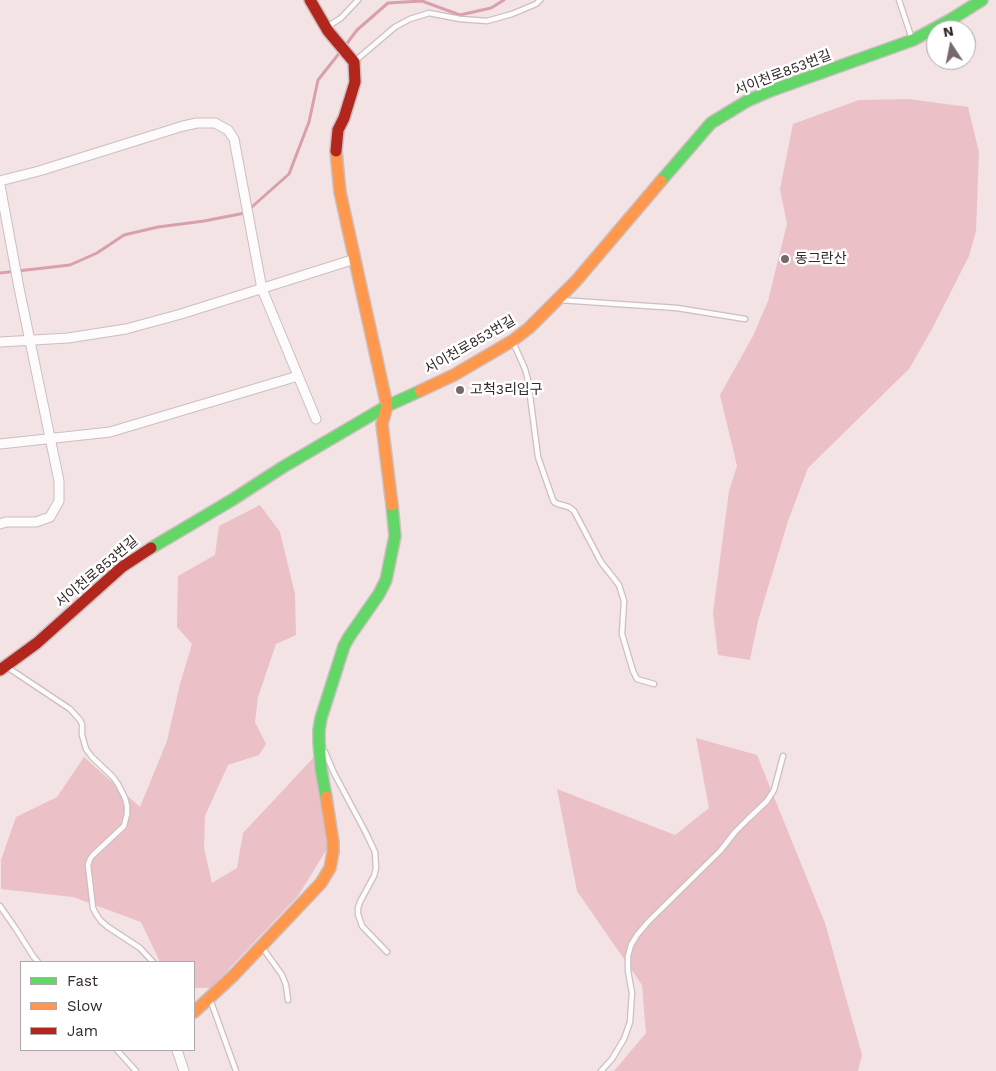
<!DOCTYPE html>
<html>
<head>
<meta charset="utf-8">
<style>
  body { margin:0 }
  #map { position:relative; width:996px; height:1071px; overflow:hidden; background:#f3e3e5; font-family:"Work Sans",sans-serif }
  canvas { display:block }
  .legend { position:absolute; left:20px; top:961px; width:175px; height:90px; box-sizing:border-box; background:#fff; border:1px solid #ada9a9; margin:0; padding:6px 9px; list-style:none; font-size:15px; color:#322829 }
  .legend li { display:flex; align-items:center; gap:10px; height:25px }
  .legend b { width:25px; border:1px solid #ada9a9 }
  .north { position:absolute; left:926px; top:20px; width:50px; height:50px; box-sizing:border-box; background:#fff; border:1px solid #ada9a9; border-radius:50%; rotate:349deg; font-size:14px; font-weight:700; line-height:20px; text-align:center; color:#322829 }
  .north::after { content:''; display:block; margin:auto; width:18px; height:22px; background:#76696b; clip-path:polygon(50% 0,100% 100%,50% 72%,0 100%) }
</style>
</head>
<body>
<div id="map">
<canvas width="996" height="1071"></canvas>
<ul class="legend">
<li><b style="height:6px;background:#63d668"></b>Fast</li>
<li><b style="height:6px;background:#ff974d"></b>Slow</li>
<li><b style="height:6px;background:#b3261e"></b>Jam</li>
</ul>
<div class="north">N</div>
</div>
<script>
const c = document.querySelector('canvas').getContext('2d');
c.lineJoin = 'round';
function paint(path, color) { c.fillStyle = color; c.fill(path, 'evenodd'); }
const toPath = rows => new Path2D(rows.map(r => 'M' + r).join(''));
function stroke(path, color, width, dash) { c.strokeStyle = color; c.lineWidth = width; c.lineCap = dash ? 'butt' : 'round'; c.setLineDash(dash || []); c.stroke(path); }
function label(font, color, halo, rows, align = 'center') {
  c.font = font + ' "Work Sans","Noto Sans KR",sans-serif'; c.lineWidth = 5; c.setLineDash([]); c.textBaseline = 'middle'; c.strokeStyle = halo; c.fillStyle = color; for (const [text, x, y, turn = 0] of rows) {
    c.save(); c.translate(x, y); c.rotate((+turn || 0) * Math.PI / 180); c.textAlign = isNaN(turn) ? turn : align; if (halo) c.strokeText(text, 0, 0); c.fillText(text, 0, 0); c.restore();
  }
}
const green = toPath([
  [908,99,968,107,979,152,976,231,969,256,932,329,909,369,808,468,788,521,758,621,750,660,718,655,713,613,729,491,737,466,720,395,753,336,768,301,787,224,780,189,793,124,859,100],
  [260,505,280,532,295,594,296,635,276,644,258,697,255,722,266,744,259,755,228,765,205,816,204,848,212,883,237,868,243,833,315,756,327,849,298,896,211,988,194,988,194,962,160,962,141,922,73,897,1,889,1,860,16,817,57,797,84,757,140,807,167,741,180,684,192,644,177,627,178,576,215,555,219,526],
  [696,738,757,755,825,923,862,1055,858,1071,614,1071,646,1033,642,985,577,891,557,789,675,835,709,808]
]);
const stream = toPath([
  [345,46,357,30,388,3,422,1,460,15,491,8,504,0],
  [0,273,70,265,97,253,124,235,158,227,204,221,245,213,289,174,309,122,318,80,341,51]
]);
const lane = toPath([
  [899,0,912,39],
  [327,27,341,18,358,0],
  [355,61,395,27,410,19,429,13,460,19,487,21,512,14,536,4,540,0],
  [560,300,677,308,745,319],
  [513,342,525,369,528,380,538,457,552,497,554,502,558,504,569,507,574,511,601,562,619,585,624,601,622,634,633,671,637,679,654,684],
  [7,667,70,709,80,720,82,724,82,735,86,749,92,757,113,777,118,784,125,798,127,806,127,814,124,826,93,855,90,859,88,865,93,908,96,914,101,921,108,927,140,948,153,962],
  [325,752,334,773,366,833,375,852,376,868,374,876,360,902,358,908,358,914,362,926,387,952],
  [0,906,16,929,33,956,38,962],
  [262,947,282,975,286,985,288,1000],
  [210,999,236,1071],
  [117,1050,136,1071],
  [601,1071,612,1059,624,1039,630,1022,632,993,628,971,628,956,631,945,637,935,648,922,721,850,735,832,748,819,767,801,774,790,783,756]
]);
const street = toPath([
  [0,181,39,171,183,126,197,123,215,123,228,130,234,139,262,289,316,419],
  [0,185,19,288,59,481,59,501,50,517,36,522,6,522,0,524],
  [0,342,68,338,126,329,181,314,355,259],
  [0,444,110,432,298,376],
  [177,1050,184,1071]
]);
const fast = toPath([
  [661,181,711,123,747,101,770,91,913,40,950,20,982,0],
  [151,548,232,500,283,467,387,406,420,391],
  [326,797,321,769,319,741,319,730,321,718,344,646,349,637,379,594,386,580,395,536,392,505]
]);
const slow = toPath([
  [336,151,340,192,387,406,382,424,392,505],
  [420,391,454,375,512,341,529,328,576,281,661,181],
  [194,1012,234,975,321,883,330,868,333,852,333,842,326,797]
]);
const jam = toPath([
  [310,0,328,31,354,62,355,82,344,118,338,130,336,151],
  [0,670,37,643,122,567,151,548]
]);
const markers = [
  [785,259,5,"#76696b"],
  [460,390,5,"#76696b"]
];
const streetNames = [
  ["서이천로853번길",783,73,-21],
  ["서이천로853번길",470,345,-30],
  ["서이천로853번길",97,572,-40]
];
const poiNames = [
  ["동그란산",795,259],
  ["고척3리입구",470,390]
];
paint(green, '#ebc0c6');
stroke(stream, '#daa0aa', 3);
stroke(lane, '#cbbfc0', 7);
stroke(street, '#cbbfc0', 11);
stroke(fast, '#cbbfc0', 14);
stroke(slow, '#cbbfc0', 14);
stroke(jam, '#cbbfc0', 14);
stroke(lane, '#fdfbfb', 4.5);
stroke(street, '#fdfbfb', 9);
stroke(fast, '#63d668', 11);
stroke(slow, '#ff974d', 11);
stroke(jam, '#b3261e', 11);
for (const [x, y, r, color] of markers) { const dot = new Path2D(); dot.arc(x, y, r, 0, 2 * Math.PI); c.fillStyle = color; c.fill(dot); stroke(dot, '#fff', 2); }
label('14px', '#322829', '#fff', streetNames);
label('14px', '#322829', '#fff', poiNames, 'left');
</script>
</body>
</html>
